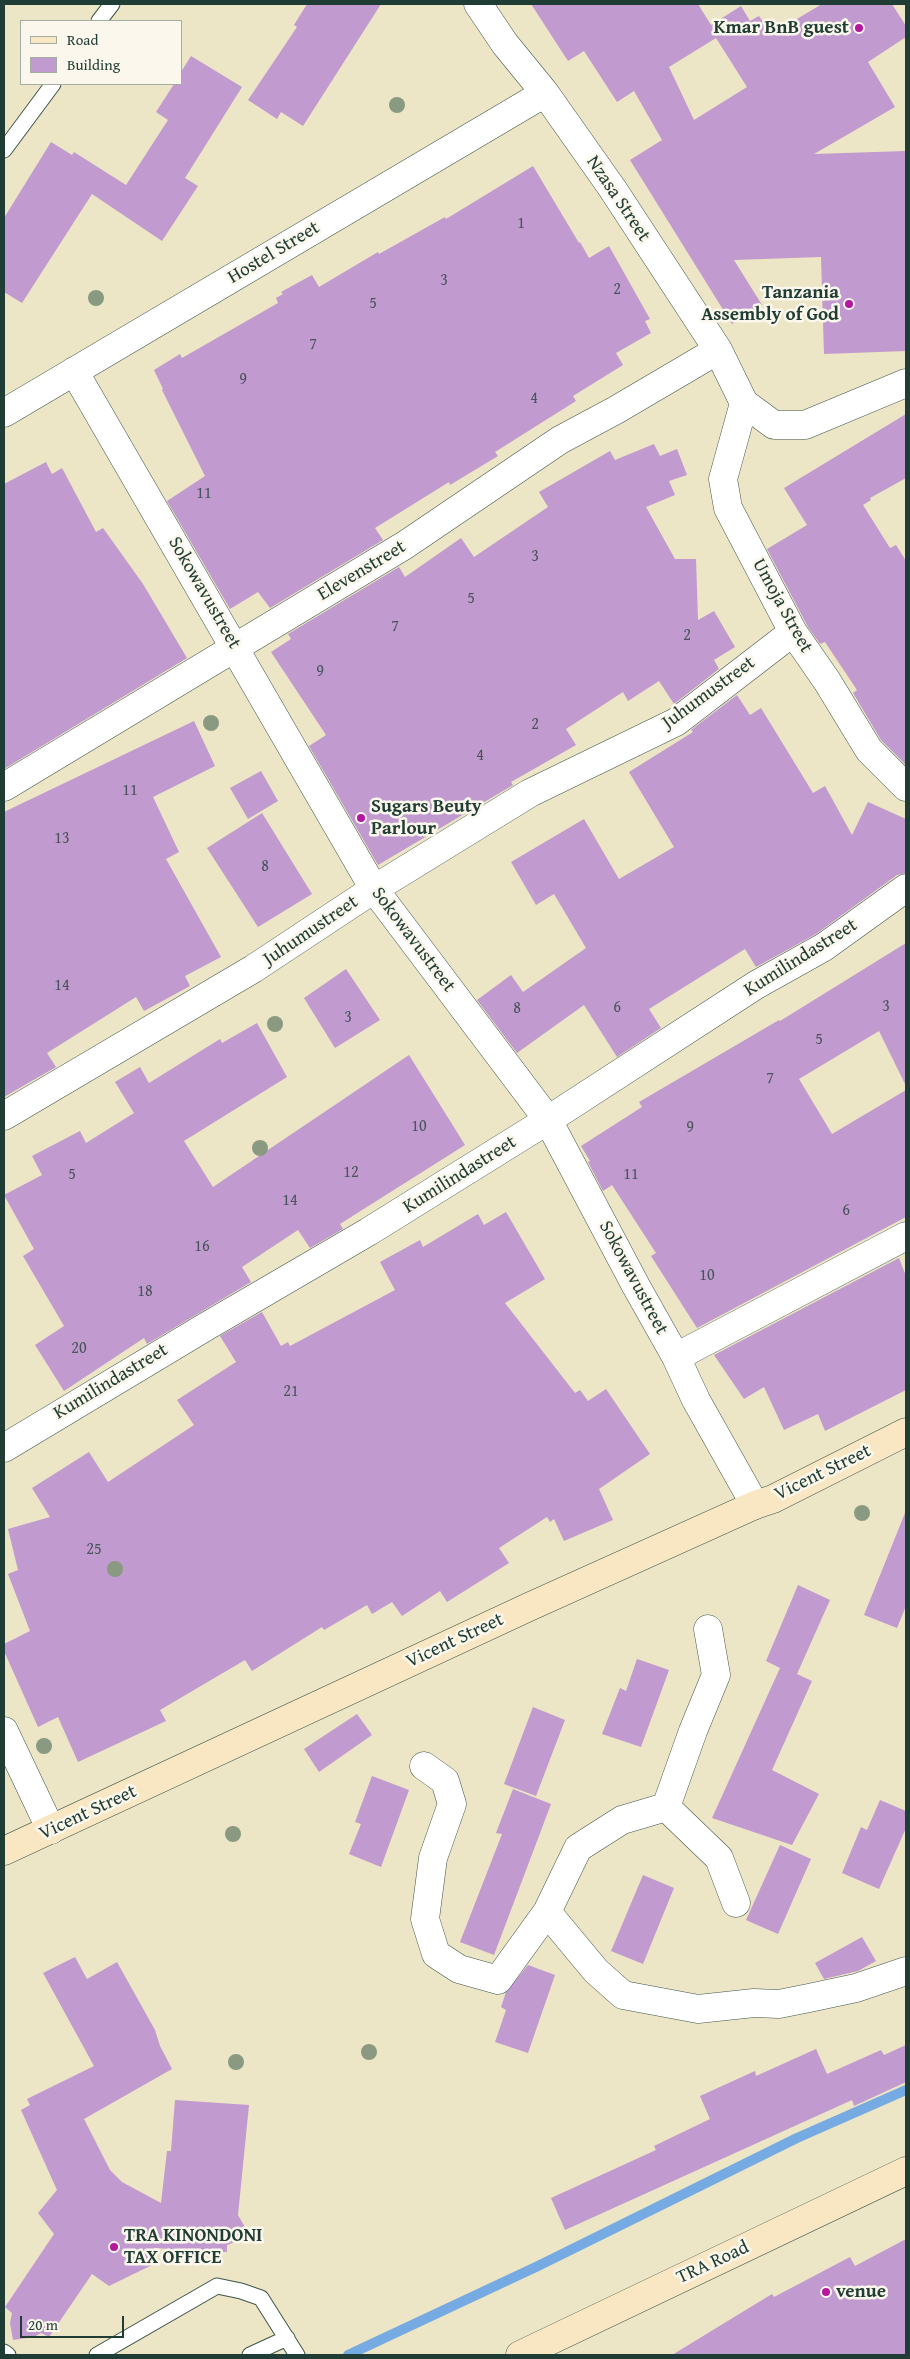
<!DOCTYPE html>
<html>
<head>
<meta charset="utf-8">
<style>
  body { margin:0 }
  #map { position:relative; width:910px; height:2359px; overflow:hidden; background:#ece5c6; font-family:"Gentium Book Plus",serif }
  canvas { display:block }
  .frame { position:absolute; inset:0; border:5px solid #1f3d34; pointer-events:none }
  .legend { position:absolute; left:20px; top:20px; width:162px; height:65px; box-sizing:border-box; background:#fbf7ec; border:1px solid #a3ada2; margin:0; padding:6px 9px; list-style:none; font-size:15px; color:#1f3d34 }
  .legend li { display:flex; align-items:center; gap:10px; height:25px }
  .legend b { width:25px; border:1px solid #a3ada2 }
  .scale { position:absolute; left:20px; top:2316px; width:104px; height:22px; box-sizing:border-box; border:2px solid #1f3d34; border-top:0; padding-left:6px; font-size:15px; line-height:18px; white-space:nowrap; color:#1f3d34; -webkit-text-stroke:4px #fbf7ec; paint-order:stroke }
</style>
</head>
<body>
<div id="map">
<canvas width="910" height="2359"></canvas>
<div class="frame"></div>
<ul class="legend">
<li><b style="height:6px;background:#f9e7c3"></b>Road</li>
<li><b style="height:14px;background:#c19acf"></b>Building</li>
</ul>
<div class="scale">20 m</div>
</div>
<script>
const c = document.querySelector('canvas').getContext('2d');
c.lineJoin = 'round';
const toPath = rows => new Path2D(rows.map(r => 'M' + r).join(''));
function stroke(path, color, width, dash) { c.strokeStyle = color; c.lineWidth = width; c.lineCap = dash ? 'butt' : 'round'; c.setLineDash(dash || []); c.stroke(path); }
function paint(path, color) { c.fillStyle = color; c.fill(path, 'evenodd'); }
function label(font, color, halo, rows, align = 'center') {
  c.font = font + ' "Gentium Book Plus",serif'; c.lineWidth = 5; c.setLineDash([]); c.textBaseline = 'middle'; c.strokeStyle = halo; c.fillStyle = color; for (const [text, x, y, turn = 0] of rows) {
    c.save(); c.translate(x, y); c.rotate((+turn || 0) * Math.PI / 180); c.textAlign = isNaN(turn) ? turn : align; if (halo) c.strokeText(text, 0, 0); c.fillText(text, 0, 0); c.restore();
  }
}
const stream = toPath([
  [348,2355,538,2266,797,2138,906,2090]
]);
const building = toPath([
  [307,4,381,4,303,126,281,112,277,119,248,100,297,27,294,25],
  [531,4,698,4,711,25,741,6,750,21,759,16,764,23,768,21,775,32,822,4,892,4,906,26,906,37,868,62,895,107,814,154,906,151,906,351,824,354,821,257,734,260,762,305,732,324,630,160,662,140,634,91,617,102,584,51,568,61],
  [716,38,747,87,694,120,669,67],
  [191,56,242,87,185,178,198,186,162,241,92,194,22,303,4,292,4,218,51,142,72,155,74,152,126,185,168,120,156,112,174,84,181,84,181,72],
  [533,166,579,243,580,242,589,258,609,246,650,319,645,321,651,333,616,353,623,365,573,396,576,401,495,452,498,456,450,485,449,482,375,528,383,540,270,608,258,592,230,609,167,501,205,476,162,390,163,389,154,370,180,354,182,358,278,303,276,298,283,294,281,292,312,275,319,287,378,252,379,254,445,217,446,219],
  [906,414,906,478,870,498,871,500,863,505,890,548,896,545,906,561,906,765,881,740,853,693,857,690,825,642,820,644,808,627,767,549,807,525,784,488],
  [654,444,660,456,677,449,687,475,669,481,675,495,646,507,675,559,696,559,698,620,714,611,735,647,714,660,719,669,674,704,659,681,628,701,623,692,566,729,576,745,511,782,513,785,378,865,309,746,326,735,271,652,291,639,288,634,399,567,405,577,461,538,474,557,548,507,539,492,610,451,615,460],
  [46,462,52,474,62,468,96,532,103,528,143,584,187,658,4,769,4,484],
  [737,695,750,715,761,708,813,793,825,786,852,835,868,802,906,819,906,873,897,875,816,934,756,967,745,949,649,1009,661,1028,617,1057,584,1005,517,1053,477,1000,511,975,523,992,586,948,554,894,536,905,511,862,584,819,619,879,674,847,629,772,693,732,691,730],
  [194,721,215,766,153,797,179,852,166,859,221,957,185,976,190,986,144,1011,136,997,47,1053,56,1067,4,1097,4,812],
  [261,771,278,801,248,819,230,788],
  [262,813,312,894,258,927,207,848],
  [906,943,906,1086,879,1031,799,1079,832,1134,906,1090,906,1217,697,1328,651,1256,656,1253,612,1185,603,1191,588,1162,590,1161,581,1146,642,1107,639,1102,779,1020,780,1021],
  [346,969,380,1020,335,1048,304,998],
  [257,1023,287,1077,184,1141,213,1187,409,1055,465,1145,340,1224,343,1229,310,1248,298,1230,242,1267,251,1282,147,1344,144,1338,64,1391,35,1345,64,1326,23,1256,34,1249,4,1195,42,1175,32,1156,80,1131,86,1143,134,1113,115,1082,140,1067,149,1083,220,1039,222,1043],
  [506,1212,545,1279,505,1303,575,1393,580,1390,588,1401,606,1389,650,1454,599,1489,613,1520,564,1541,554,1519,550,1522,547,1517,499,1548,509,1563,447,1602,440,1591,402,1616,392,1602,372,1614,367,1605,324,1630,322,1627,252,1671,245,1660,160,1710,166,1721,78,1762,58,1717,38,1727,4,1651,4,1644,30,1631,8,1574,18,1570,8,1529,50,1517,32,1488,89,1452,108,1482,194,1425,177,1400,236,1362,220,1336,262,1312,281,1346,288,1342,290,1346,395,1290,380,1262,420,1240,423,1247,478,1214,484,1225],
  [899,1258,906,1276,906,1390,825,1431,818,1414,784,1430,764,1387,744,1399,714,1355],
  [905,1513,906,1606,897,1628,864,1615],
  [798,1585,830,1600,797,1674,812,1681,772,1770,819,1794,792,1845,712,1818,780,1668,766,1661],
  [637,1659,669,1670,641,1747,602,1734,620,1688,626,1691],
  [533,1707,565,1720,536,1796,504,1784],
  [357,1714,372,1735,319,1772,304,1749],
  [372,1776,409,1790,381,1867,349,1854,361,1824,355,1822],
  [513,1789,551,1804,494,1955,460,1942,502,1834,496,1833],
  [880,1800,906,1811,906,1828,879,1889,842,1873,861,1827,867,1830],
  [780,1845,811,1859,778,1934,746,1920],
  [643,1875,674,1888,643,1964,611,1951],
  [862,1937,876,1961,858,1971,824,1979,815,1963],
  [75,1957,87,1979,117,1962,155,2030,160,2046,172,2069,84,2119,110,2170,122,2182,161,2203,167,2151,171,2151,175,2100,249,2105,238,2215,246,2229,237,2241,227,2245,227,2252,154,2248,152,2265,109,2286,92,2274,49,2337,41,2333,34,2337,13,2340,10,2323,12,2313,5,2307,54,2234,38,2213,57,2190,21,2110,30,2105,27,2099,94,2066,43,1973],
  [528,1965,555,1975,528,2053,495,2042,506,2010,501,2007,506,1992],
  [906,2045,906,2082,854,2106,852,2100,565,2230,551,2198,656,2150,654,2146,710,2119,700,2096,755,2071,756,2076,816,2049,827,2074,881,2050,884,2055],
  [906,2239,906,2355,672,2355,772,2294,774,2297,850,2257,855,2266]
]);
const lane = toPath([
  [99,21,112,4],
  [4,150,53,84],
  [4,2352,8,2355],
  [97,2355,217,2286,241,2291,261,2298,297,2355],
  [250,2355,287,2338]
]);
const street = toPath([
  [478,4,505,44,545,93,612,188,718,350,744,403,774,425,805,425,906,383],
  [74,371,374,889,548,1120,636,1286,676,1357,696,1400,755,1505],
  [744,403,723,479,728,508,793,632,827,681,869,750,906,787],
  [4,413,545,93],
  [4,787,405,545,560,440,616,410,718,350],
  [4,1116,253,969,374,889,530,793,676,722,793,632],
  [676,1357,906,1236],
  [4,1448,207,1326,368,1232,548,1120,756,985,824,947,906,888],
  [708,1629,716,1675,693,1731,666,1807,719,1858,736,1903],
  [4,1731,51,1830],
  [424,1766,445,1781,452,1804,433,1858,425,1919,436,1954,459,1969,498,1980,547,1912,578,1848,622,1820,666,1807],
  [547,1912,596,1971,623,1995,698,2009,754,2003,779,2004,809,1998,856,1988,906,1971]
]);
const secondary = toPath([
  [4,1851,531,1606,755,1505,773,1499,906,1432],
  [520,2355,906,2171]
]);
const trees = [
  [397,105],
  [96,298],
  [211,723],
  [275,1024],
  [260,1148],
  [862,1513],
  [115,1569],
  [44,1746],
  [233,1834],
  [369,2052],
  [236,2062]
];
const markers = [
  [859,28,5,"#b5179e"],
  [849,304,5,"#b5179e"],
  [361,818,5,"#b5179e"],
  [114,2247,5,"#b5179e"],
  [826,2292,5,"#b5179e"]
];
const numberNames = [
  ["1",521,224],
  ["3",444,281],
  ["2",617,290],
  ["5",373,304],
  ["7",313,345],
  ["9",243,380],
  ["4",534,399],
  ["11",204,494],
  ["3",535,557],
  ["5",471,599],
  ["7",395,627],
  ["2",687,636],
  ["9",320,672],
  ["2",535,725],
  ["4",480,756],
  ["11",130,791],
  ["13",62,839],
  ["8",265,867],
  ["14",62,986],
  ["3",886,1007],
  ["6",617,1008],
  ["8",517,1009],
  ["3",348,1018],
  ["5",819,1040],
  ["7",770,1079],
  ["10",419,1127],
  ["9",690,1128],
  ["12",351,1173],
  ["5",72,1175],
  ["11",631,1175],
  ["14",290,1201],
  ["6",846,1211],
  ["16",202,1247],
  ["10",707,1276],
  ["18",145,1292],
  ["20",79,1349],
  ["21",291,1392],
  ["25",94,1550]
];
const poiNames = [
  ["Kmar BnB guest",849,28,"right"],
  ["Tanzania",839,293,"right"],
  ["Assembly of God",839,315,"right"],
  ["Sugars Beuty",371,807],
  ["Parlour",371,829],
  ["TRA KINONDONI",124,2236],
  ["TAX OFFICE",124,2258],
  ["venue",836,2292]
];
const streetNames = [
  ["Nzasa Street",618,199,56],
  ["Hostel Street",274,253,-31],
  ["Elevenstreet",362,571,-31],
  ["Sokowavustreet",204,593,60],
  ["Umoja Street",782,606,61],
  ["Juhumustreet",709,693,-36],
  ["Juhumustreet",311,931,-34],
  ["Sokowavustreet",413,940,53],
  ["Kumilindastreet",801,958,-32],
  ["Kumilindastreet",460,1175,-32],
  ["Sokowavustreet",633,1278,62],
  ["Kumilindastreet",111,1382,-31],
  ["Vicent Street",823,1473,-26],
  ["Vicent Street",455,1641,-25],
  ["Vicent Street",88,1813,-25],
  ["TRA Road",713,2263,-25]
];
stroke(stream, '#75aae2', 10);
paint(building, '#c19acf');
stroke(lane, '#3e564a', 17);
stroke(street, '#3e564a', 29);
stroke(secondary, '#3e564a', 29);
stroke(lane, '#fff', 15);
stroke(street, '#fff', 28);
stroke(secondary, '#f9e7c3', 28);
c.fillStyle = '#899a80';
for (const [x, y] of trees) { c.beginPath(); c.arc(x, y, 8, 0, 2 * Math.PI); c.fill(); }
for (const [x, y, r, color] of markers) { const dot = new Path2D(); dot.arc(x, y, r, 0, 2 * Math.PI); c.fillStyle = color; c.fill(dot); stroke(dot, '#fbf7ec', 2); }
label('16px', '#48545b', null, numberNames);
label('bold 19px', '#1f3d34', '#fbf7ec', poiNames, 'left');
label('19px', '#1f3d34', '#fbf7ec', streetNames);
</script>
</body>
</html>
